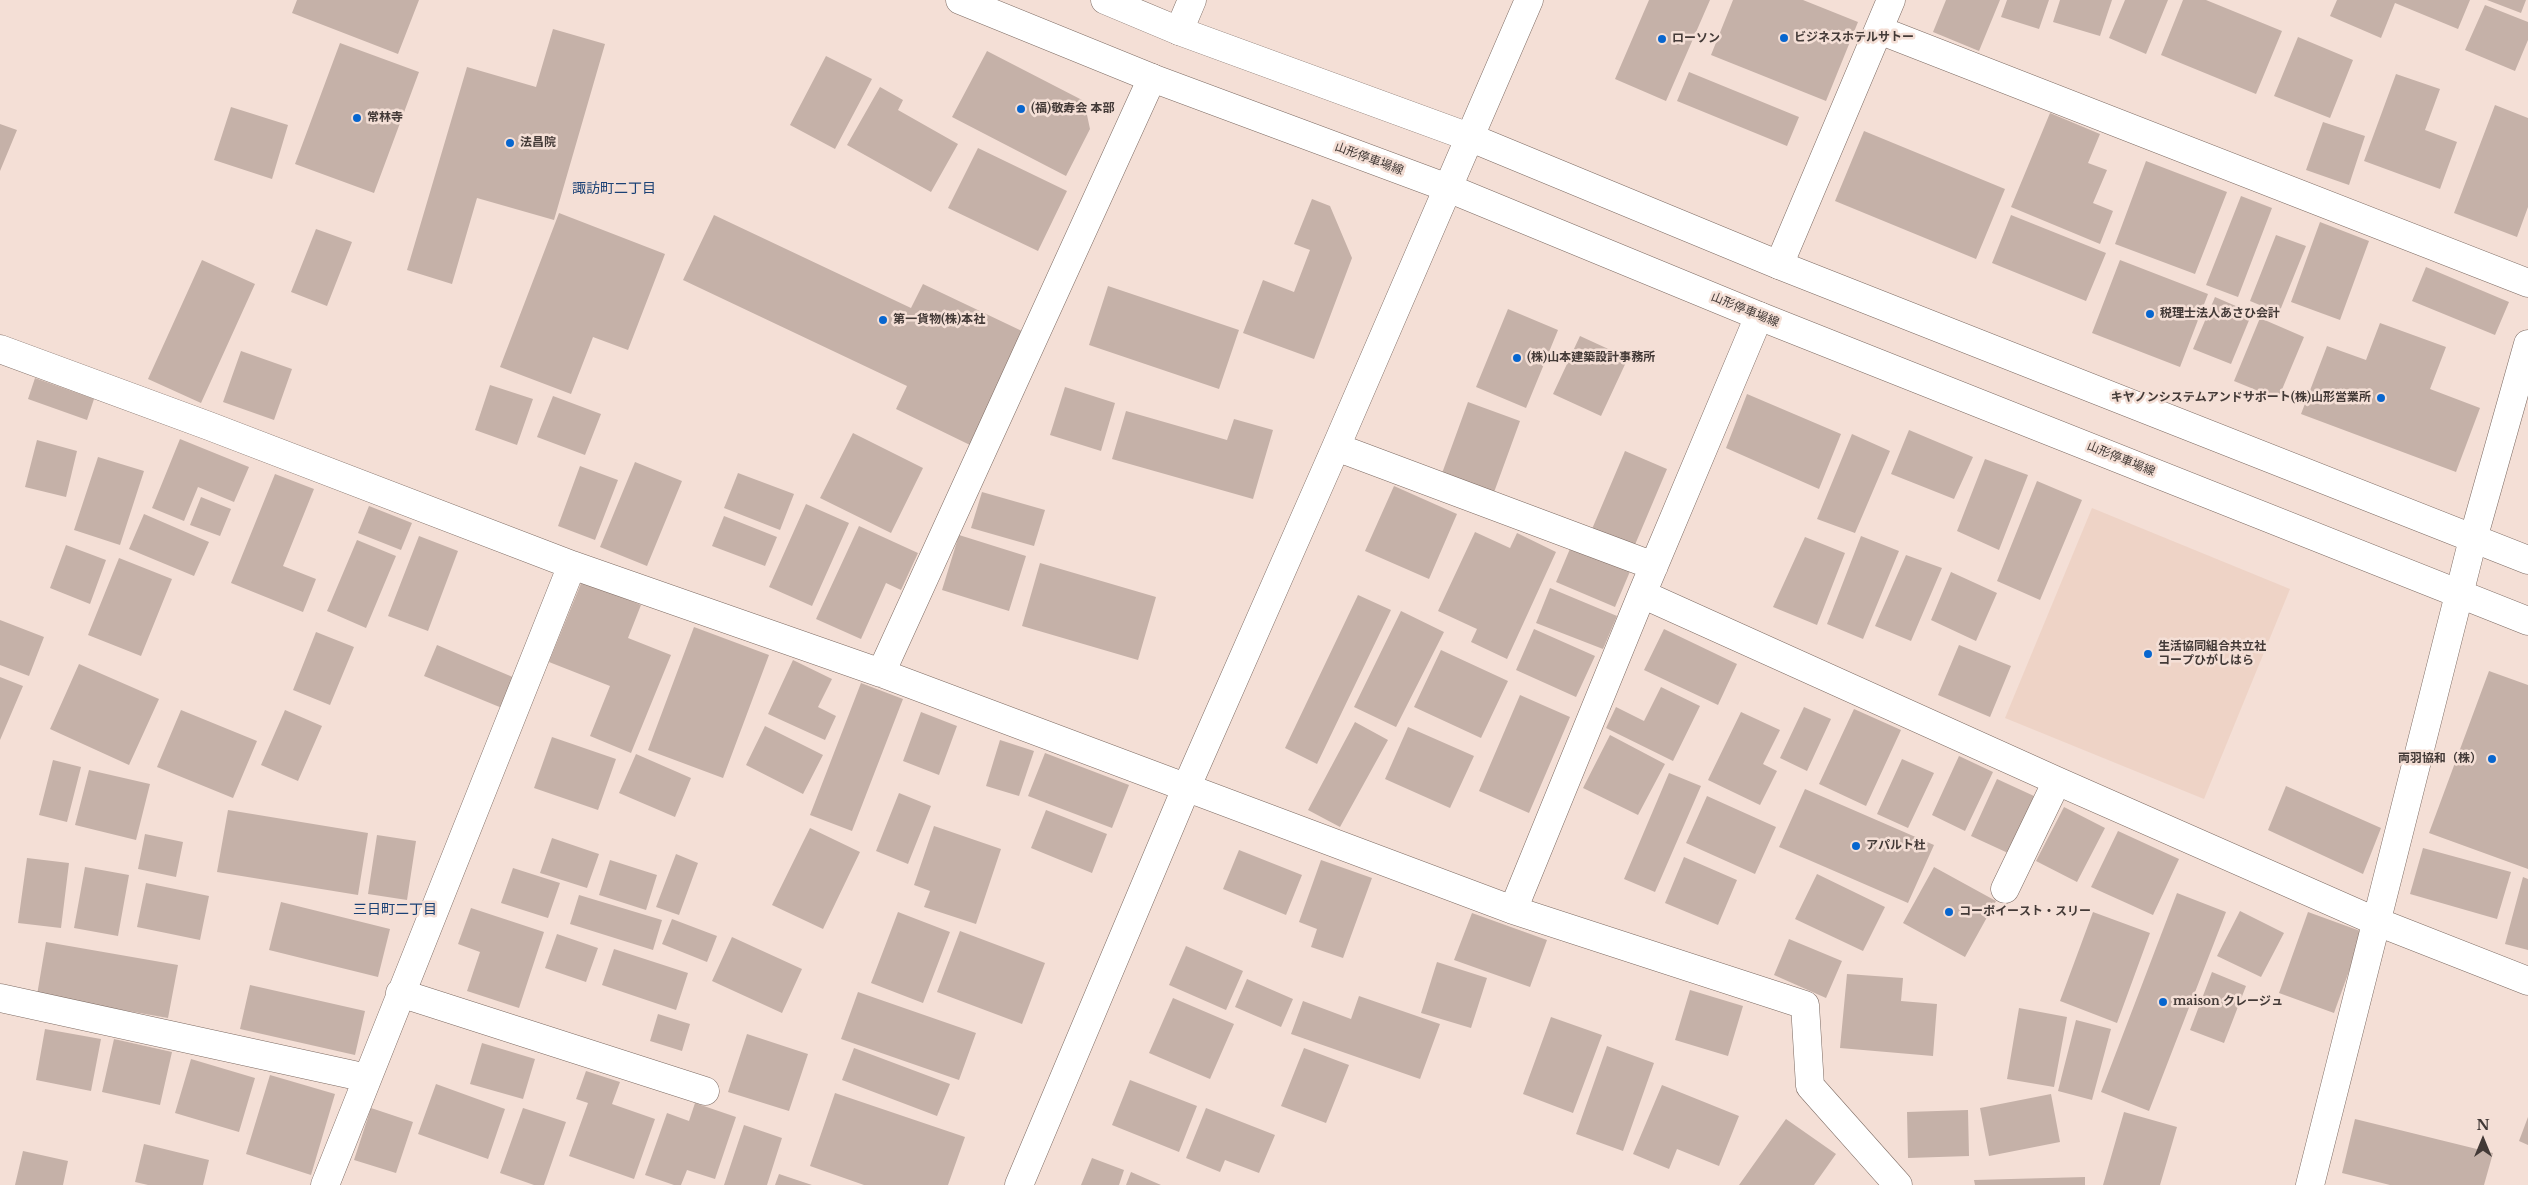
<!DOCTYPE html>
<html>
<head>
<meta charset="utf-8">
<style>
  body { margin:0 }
  #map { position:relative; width:2528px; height:1185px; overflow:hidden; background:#f4dfd6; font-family:"Libre Baskerville",serif }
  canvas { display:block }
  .north { position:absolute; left:2458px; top:1115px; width:50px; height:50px; -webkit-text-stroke:4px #f4dfd6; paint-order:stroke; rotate:0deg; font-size:14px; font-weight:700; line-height:20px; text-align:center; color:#433a37 }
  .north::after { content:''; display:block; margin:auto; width:18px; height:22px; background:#433a37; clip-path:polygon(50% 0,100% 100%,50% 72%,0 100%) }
</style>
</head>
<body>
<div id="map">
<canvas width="2528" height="1185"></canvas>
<div class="north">N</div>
</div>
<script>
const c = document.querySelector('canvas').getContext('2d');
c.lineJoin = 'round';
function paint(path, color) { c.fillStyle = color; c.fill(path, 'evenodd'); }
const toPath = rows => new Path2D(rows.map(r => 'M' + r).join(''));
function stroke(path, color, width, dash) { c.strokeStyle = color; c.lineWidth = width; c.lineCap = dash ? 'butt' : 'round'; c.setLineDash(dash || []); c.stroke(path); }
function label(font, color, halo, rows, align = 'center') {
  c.font = font + ' "Libre Baskerville","Noto Sans JP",serif'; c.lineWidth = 5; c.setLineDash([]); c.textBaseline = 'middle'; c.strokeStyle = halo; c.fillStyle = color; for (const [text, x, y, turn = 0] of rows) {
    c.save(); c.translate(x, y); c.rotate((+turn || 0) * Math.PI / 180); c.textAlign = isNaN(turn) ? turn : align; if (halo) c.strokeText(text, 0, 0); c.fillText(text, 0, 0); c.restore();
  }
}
const built = toPath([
  [2092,508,2290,589,2204,799,2005,718]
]);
const building = toPath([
  [297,0,419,0,398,54,292,13],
  [1649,0,1710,0,1666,101,1615,79],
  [1733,0,1803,0,1858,22,1826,101,1711,55],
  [1946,0,2000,0,1979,51,1933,32],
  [2007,0,2049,0,2039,29,2001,17],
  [2060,0,2112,0,2100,36,2053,22],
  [2125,0,2168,0,2146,54,2109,38],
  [2183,0,2206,0,2282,31,2256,94,2161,55],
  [2337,0,2470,0,2458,29,2395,3,2381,38,2330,16],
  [2487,0,2526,0,2521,13],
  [2485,5,2528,22,2528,40,2515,71,2465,50],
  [553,29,605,44,554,220,477,198,452,284,407,270,467,67,536,87],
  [2298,37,2353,60,2330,118,2274,96],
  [340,43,419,72,374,193,295,164],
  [987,51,1084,101,1090,129,1066,176,952,117],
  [826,56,872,79,835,149,790,125],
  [1689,72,1799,117,1787,146,1677,101],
  [2396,74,2440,89,2425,130,2457,142,2440,189,2364,161],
  [880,87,903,100,898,110,958,144,931,192,847,145],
  [2495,105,2528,118,2528,207,2517,237,2454,213],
  [231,107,288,125,272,179,214,160],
  [2050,113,2100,134,2088,163,2107,170,2093,203,2113,211,2100,244,2011,207],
  [2323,122,2365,136,2349,185,2306,170],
  [0,124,17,130,0,171],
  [1864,131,2005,189,1976,259,1835,201],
  [978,148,1067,191,1038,251,948,208],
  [2146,161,2227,192,2195,274,2115,244],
  [2241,196,2272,208,2238,297,2206,285],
  [1312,199,1330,206,1352,258,1314,359,1243,333,1263,280,1294,292,1310,250,1294,244],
  [559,213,665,254,628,350,593,337,571,394,500,367],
  [714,215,911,308,923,284,1024,332,970,445,896,409,907,386,683,280],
  [2011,215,2106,253,2086,301,1992,263],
  [2320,222,2369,241,2340,320,2291,302],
  [316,229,352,242,327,306,291,292],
  [2276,235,2306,246,2279,313,2250,301],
  [202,260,255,284,201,403,148,379],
  [2120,260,2208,294,2180,367,2092,333],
  [2426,267,2509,302,2495,335,2412,301],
  [1108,286,1239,330,1219,389,1089,345],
  [2215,297,2252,313,2231,364,2193,349],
  [1508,309,1558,330,1526,408,1476,387],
  [2260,318,2304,337,2278,399,2234,381],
  [2380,323,2446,347,2430,389,2480,408,2456,472,2301,414,2327,346,2366,360],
  [1580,336,1628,358,1601,416,1553,394],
  [241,351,292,369,274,420,223,402],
  [35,378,94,399,87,420,28,399],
  [490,385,533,399,517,445,475,430],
  [1065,387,1115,403,1101,451,1050,435],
  [1747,394,1841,434,1819,489,1726,448],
  [553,396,601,414,585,455,537,437],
  [1468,402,1520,421,1493,495,1441,476],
  [1126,411,1227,440,1234,419,1273,430,1253,499,1112,459],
  [1909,430,1973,457,1954,499,1891,474],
  [853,433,923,468,891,533,820,498],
  [1852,434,1890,451,1855,533,1817,519],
  [180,439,249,467,234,502,198,487,184,521,152,508],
  [37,440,77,451,66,497,25,487],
  [1625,451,1667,469,1634,547,1592,529],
  [98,457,144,471,120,545,74,530],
  [1985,459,2028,475,1999,550,1957,531],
  [635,462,682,481,647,566,600,547],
  [580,466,618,480,595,540,558,526],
  [738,473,794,494,780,530,724,508],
  [275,474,314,489,283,566,316,579,303,612,231,583],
  [2037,481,2082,500,2040,600,1997,581],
  [1394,486,1457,514,1429,579,1365,551],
  [982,492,1045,510,1034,546,971,528],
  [201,497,231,509,220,536,190,525],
  [806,504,849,523,812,606,769,587],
  [369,506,412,523,401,550,358,533],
  [144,514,209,542,194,576,129,549],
  [724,516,777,537,765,566,712,546],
  [859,526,918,553,901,590,886,583,861,639,816,619],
  [1475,532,1510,548,1517,533,1556,552,1507,659,1471,642,1477,629,1438,611],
  [959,535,1026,556,1009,611,942,590],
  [419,536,458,551,428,631,388,616],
  [1861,536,1899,551,1863,639,1827,624],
  [1805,537,1845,553,1817,625,1773,607],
  [357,540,396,556,366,628,327,611],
  [1572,544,1631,569,1615,607,1556,582],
  [66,545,106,560,90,604,50,588],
  [1906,555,1942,568,1911,641,1875,626],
  [119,558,172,579,141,656,88,635],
  [1040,563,1156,597,1138,660,1022,626],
  [1951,572,1997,593,1976,641,1931,620],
  [582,581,641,605,628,638,671,655,631,753,590,736,610,686,549,662],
  [1550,588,1617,616,1603,649,1536,623],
  [1358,595,1391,610,1317,764,1285,748],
  [1401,611,1444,632,1396,727,1354,707],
  [0,620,44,637,29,676,0,665],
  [694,627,769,655,723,778,648,750],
  [1534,629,1595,656,1576,697,1516,670],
  [1664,629,1737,664,1718,705,1644,670],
  [316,632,354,647,330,705,293,690],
  [437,645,515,678,502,708,424,676],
  [1959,645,2011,666,1990,717,1938,695],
  [1441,650,1508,681,1481,738,1414,707],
  [793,660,832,679,818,707,836,716,825,740,768,714],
  [79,664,159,699,129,765,50,729],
  [2489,671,2528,685,2528,869,2429,833],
  [0,677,23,686,0,740],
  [861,683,903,699,852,831,810,815],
  [1661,687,1700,706,1673,761,1606,728,1616,707,1644,721],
  [1520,695,1570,717,1529,813,1479,791],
  [1804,707,1831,719,1807,771,1780,758],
  [1854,709,1901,730,1866,806,1819,784],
  [181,710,257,741,233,798,157,767],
  [285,710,322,726,298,781,261,765],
  [921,712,957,726,939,775,903,761],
  [1741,712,1780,730,1763,764,1777,771,1760,805,1708,780],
  [1355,722,1388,740,1340,827,1308,810],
  [765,726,823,755,803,794,746,765],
  [1408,727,1474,756,1450,808,1385,779],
  [1610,735,1665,764,1638,815,1583,788],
  [552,737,616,759,598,810,534,788],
  [1000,740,1034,751,1019,796,986,786],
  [1045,753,1129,785,1112,828,1028,796],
  [636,754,691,778,675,817,619,793],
  [1959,756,1993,772,1965,831,1932,815],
  [1902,759,1934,773,1908,828,1877,814],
  [53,760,81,767,67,822,39,815],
  [89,770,150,784,136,840,75,825],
  [1669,773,1701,786,1655,892,1624,879],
  [1997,779,2034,796,2008,853,1971,836],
  [2286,786,2381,828,2363,874,2268,830],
  [1805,789,1934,845,1908,903,1779,847],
  [899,793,931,806,908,864,876,851],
  [1707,796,1776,827,1755,874,1686,843],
  [2064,807,2105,828,2077,882,2036,861],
  [228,810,368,833,358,895,217,872],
  [1046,810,1107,834,1092,873,1031,848],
  [934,826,1001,849,976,924,924,907,930,891,914,885],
  [810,828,860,852,823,929,772,905],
  [2118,831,2179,859,2153,915,2091,887],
  [145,834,183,842,176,877,138,869],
  [377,835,416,841,407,900,368,894],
  [552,838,599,854,587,888,540,873],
  [2423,848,2511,872,2497,919,2410,894],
  [1239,850,1302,875,1286,915,1223,889],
  [676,854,698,863,679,915,656,907],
  [1684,857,1737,880,1718,925,1665,903],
  [27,858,69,863,61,928,18,923],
  [610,860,657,875,646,910,599,895],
  [1321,860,1372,878,1343,958,1311,947,1317,929,1299,922],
  [85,867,129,875,118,936,74,928],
  [1934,867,1996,901,1965,957,1903,923],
  [513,868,560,883,548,918,501,903],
  [1817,874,1885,907,1863,951,1795,919],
  [2523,877,2528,879,2528,950,2505,944],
  [146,883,209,896,200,940,137,927],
  [2177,893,2226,912,2149,1111,2101,1092],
  [579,895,662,920,653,950,570,924],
  [281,902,390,929,378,977,269,950],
  [471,908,544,932,519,1008,467,991,480,952,458,944],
  [2240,911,2284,933,2261,977,2217,956],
  [898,912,950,932,923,1003,871,983],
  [2093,912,2150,933,2117,1023,2060,1001],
  [2308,912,2363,932,2334,1013,2279,993],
  [1472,913,1547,940,1530,987,1454,960],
  [672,919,717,936,707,962,662,944],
  [960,931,1045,963,1022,1024,937,992],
  [557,934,598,948,586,982,545,968],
  [732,937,802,969,782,1013,712,981],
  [1789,939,1842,961,1826,998,1774,975],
  [46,942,178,965,168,1018,37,995],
  [1186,946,1243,971,1226,1010,1169,985],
  [614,949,688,973,676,1010,602,985],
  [1437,962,1487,978,1471,1028,1421,1013],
  [2212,972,2246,986,2224,1043,2190,1030],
  [1847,974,1903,978,1901,1001,1937,1004,1933,1056,1840,1048],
  [1247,979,1293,999,1281,1027,1235,1007],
  [250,985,365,1011,355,1055,240,1029],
  [1690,990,1743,1006,1728,1056,1675,1040],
  [858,992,976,1033,959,1080,841,1039],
  [1359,996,1440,1024,1420,1079,1291,1034,1303,1001,1351,1019],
  [1173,998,1234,1024,1210,1079,1149,1053],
  [2019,1008,2067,1017,2054,1087,2007,1079],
  [658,1014,690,1024,682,1051,650,1041],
  [1551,1017,1602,1035,1573,1113,1523,1094],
  [2076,1020,2111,1029,2092,1100,2058,1091],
  [45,1029,101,1039,91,1091,36,1080],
  [747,1034,808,1054,789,1111,728,1092],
  [114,1039,172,1052,160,1105,102,1092],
  [482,1043,535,1059,523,1099,470,1084],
  [1607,1046,1654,1063,1623,1151,1576,1134],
  [854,1048,950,1084,937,1116,842,1080],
  [1304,1048,1349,1065,1326,1123,1281,1106],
  [191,1059,255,1078,239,1132,175,1113],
  [586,1071,620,1082,612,1104,655,1119,634,1179,569,1156,588,1103,576,1099],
  [270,1075,335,1094,311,1175,246,1154],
  [1130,1080,1197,1106,1179,1152,1112,1125],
  [436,1084,505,1109,488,1159,418,1134],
  [1662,1085,1739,1116,1719,1166,1677,1149,1669,1169,1633,1154],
  [835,1093,965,1137,948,1185,864,1185,810,1166],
  [2051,1094,2060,1142,1989,1156,1980,1108],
  [695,1103,736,1117,715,1179,687,1170,681,1185,674,1185,645,1175,667,1113,689,1121],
  [371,1108,413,1122,396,1173,354,1160],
  [523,1108,566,1122,544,1185,534,1185,500,1173],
  [1206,1108,1275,1135,1259,1173,1225,1160,1220,1172,1186,1158],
  [1968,1110,1969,1156,1908,1158,1907,1112],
  [2124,1112,2177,1127,2160,1185,2103,1185],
  [2528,1117,2528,1145,2519,1141],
  [1786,1119,1836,1154,1814,1185,1739,1185],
  [2355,1119,2493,1153,2484,1185,2390,1185,2342,1173],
  [744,1125,782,1138,767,1185,724,1185],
  [144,1144,209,1160,203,1185,148,1185,135,1182],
  [23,1151,68,1161,63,1185,15,1185],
  [1092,1158,1124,1170,1119,1185,1081,1185],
  [1131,1172,1161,1185,1126,1185],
  [779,1174,812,1185,775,1185],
  [2085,1177,2085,1185,1975,1185,1974,1180]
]);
const minor = toPath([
  [1879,30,2528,283],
  [1179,31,1192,0],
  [1779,265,1891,0],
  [0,349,209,426,572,565,881,673,1513,910,1805,1005,1810,1086,1898,1185],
  [1336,447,1654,566],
  [1642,594,2057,781,2375,921,2528,981],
  [881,673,1152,78],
  [2005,889,2057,781],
  [1513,910,1642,594,1759,316],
  [400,993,705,1091],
  [0,998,367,1078],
  [325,1185,572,565],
  [1019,1185,1187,786,1336,447,1529,0],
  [2310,1185,2473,539,2528,344]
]);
const major = toPath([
  [960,0,1152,78,1448,188,1759,316,2528,621],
  [1105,0,1179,31,1469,137,1779,265,2528,560]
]);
const markers = [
  [1784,38,5,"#0766cf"],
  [1662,39,5,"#0766cf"],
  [1021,109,5,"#0766cf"],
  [357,118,5,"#0766cf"],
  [510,143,5,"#0766cf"],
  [2150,314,5,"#0766cf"],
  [883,320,5,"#0766cf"],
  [1517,358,5,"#0766cf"],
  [2381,398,5,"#0766cf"],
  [2148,654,5,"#0766cf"],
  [2492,759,5,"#0766cf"],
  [1856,846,5,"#0766cf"],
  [1949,912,5,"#0766cf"],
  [2163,1002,5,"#0766cf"]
];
const poiNames = [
  ["ビジネスホテルサトー",1794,38],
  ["ローソン",1672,39],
  ["(福)敬寿会 本部",1031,109],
  ["常林寺",367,118],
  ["法昌院",520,143],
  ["税理士法人あさひ会計",2160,314],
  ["第一貨物(株)本社",893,320],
  ["(株)山本建築設計事務所",1527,358],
  ["キヤノンシステムアンドサポート(株)山形営業所",2371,398,"right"],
  ["生活協同組合共立社",2158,647],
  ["コープひがしはら",2158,661],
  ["両羽協和（株）",2482,759,"right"],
  ["アパルト杜",1866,846],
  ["コーポイースト・スリー",1959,912],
  ["maison クレージュ",2173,1002]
];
const streetNames = [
  ["山形停車場線",1369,159,20],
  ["山形停車場線",1745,310,22],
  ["山形停車場線",2121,459,22]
];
const neighbourhoodNames = [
  ["諏訪町二丁目",614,189],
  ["三日町二丁目",395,910]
];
paint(built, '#eed3c6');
paint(building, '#c5b1a8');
stroke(minor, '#7c6a62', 29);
stroke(major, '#7c6a62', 29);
stroke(minor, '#fff', 28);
stroke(major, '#fff', 28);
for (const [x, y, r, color] of markers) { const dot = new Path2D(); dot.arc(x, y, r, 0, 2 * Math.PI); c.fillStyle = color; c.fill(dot); stroke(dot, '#f4dfd6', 2); }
label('bold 12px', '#433a37', '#f4dfd6', poiNames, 'left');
label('12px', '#433a37', '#f4dfd6', streetNames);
label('14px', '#1a4175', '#f4dfd6', neighbourhoodNames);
</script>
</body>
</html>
